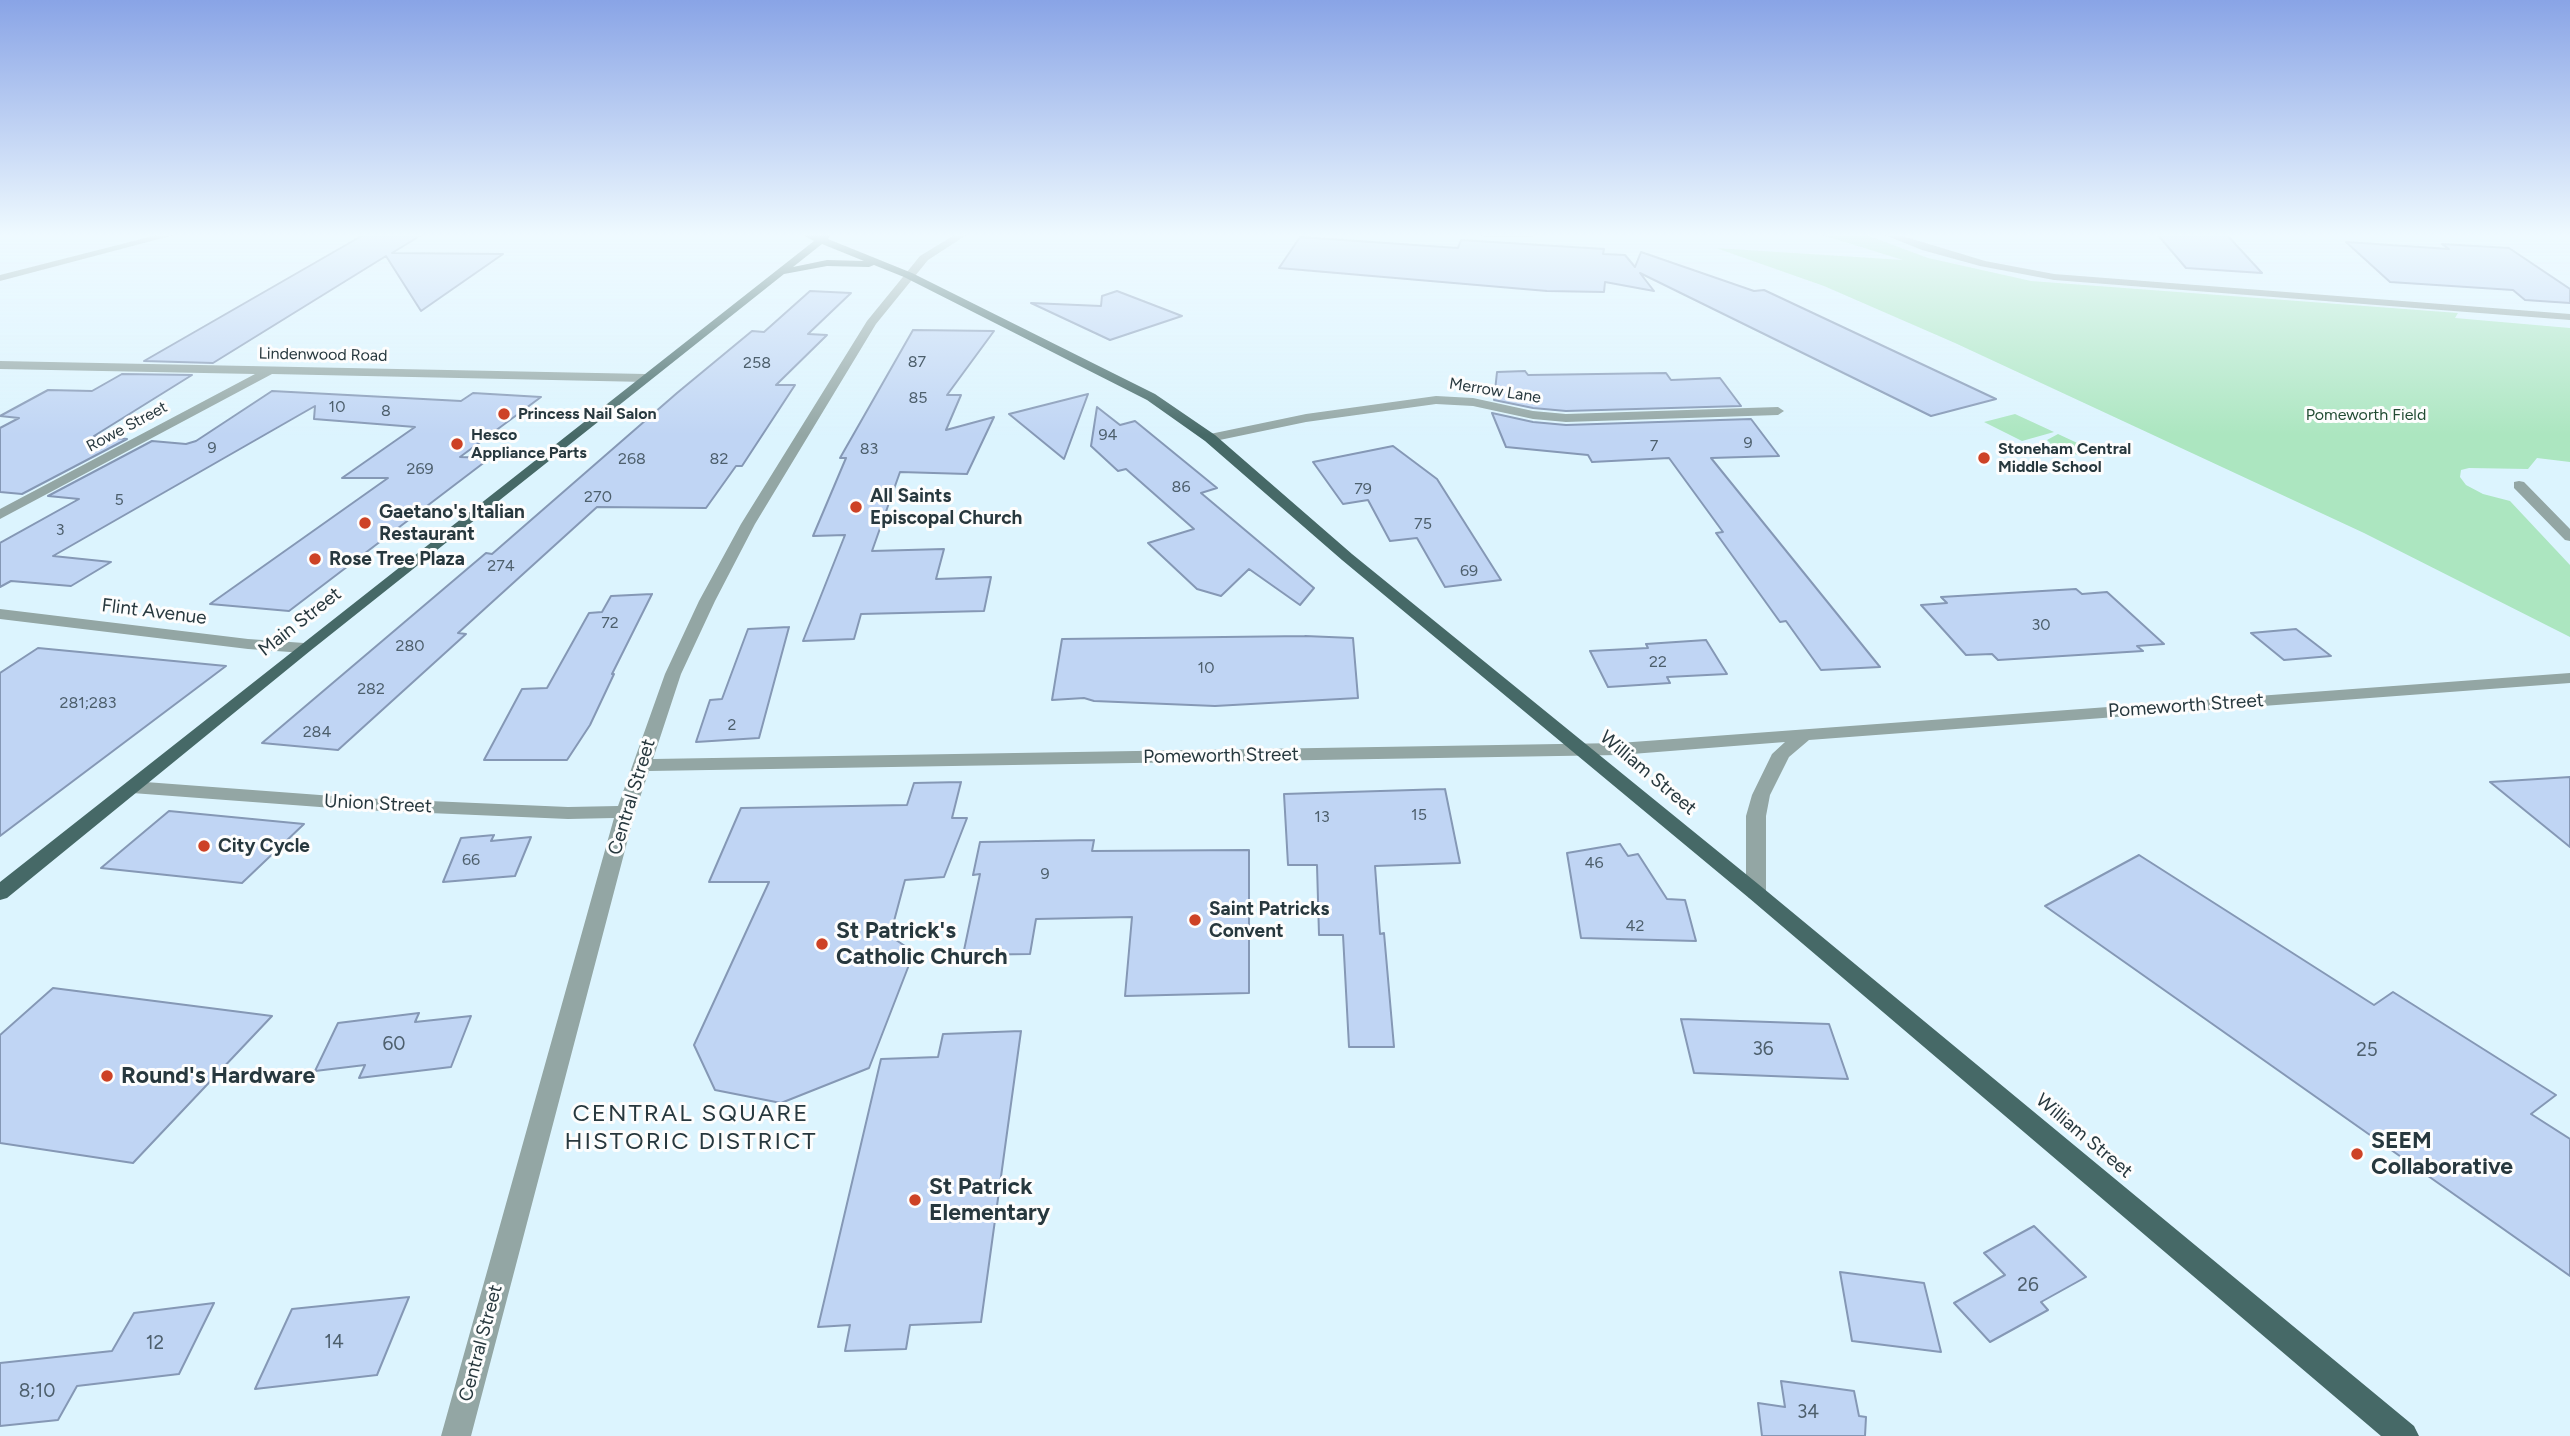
<!DOCTYPE html>
<html>
<head>
<meta charset="utf-8">
<style>
  body { margin:0 }
  canvas { display:block; background:#dcf4fe }
</style>
</head>
<body>
<canvas width="2570" height="1436"></canvas>
<script>
const c = document.querySelector('canvas').getContext('2d');
c.lineJoin = 'round';
function paint(path, color) { c.fillStyle = color; c.fill(path, 'evenodd'); }
const toPath = rows => new Path2D(rows.map(r => 'M' + r).join(''));
function stroke(path, color, width, dash) { c.strokeStyle = color; c.lineWidth = width; c.lineCap = dash ? 'butt' : 'round'; c.setLineDash(dash || []); c.stroke(path); }
function label(font, color, halo, rows, align = 'center') {
  c.font = font + ' Figtree,sans-serif'; c.lineWidth = 6; c.setLineDash([]); c.textBaseline = 'middle'; c.strokeStyle = halo; c.fillStyle = color; for (const [text, x, y, turn = 0] of rows) {
    c.save(); c.translate(x, y); c.rotate((+turn || 0) * Math.PI / 180); c.textAlign = isNaN(turn) ? turn : align; if (halo) c.strokeText(text, 0, 0); c.fillText(text, 0, 0); c.restore();
  }
}
const green = toPath([
  [1819,234,1864,234,1928,258,2031,281,2458,313,2455,318,2570,328,2570,462,2537,458,2528,469,2469,468,2461,470,2460,477,2466,485,2483,494,2510,501,2570,565,2570,637,2364,533,1955,343,1824,286,1716,248,1903,260],
  [2015,414,2054,432,2022,441,1984,422],
  [2058,434,2101,454,2082,456,2056,449,2047,440]
]);
const building = toPath([
  [365,234,423,234,392,253,503,254,421,311,386,256,213,363,144,361,365,234],
  [2157,234,2226,234,2262,273,2186,268,2157,234],
  [1300,237,1458,248,1461,240,1604,249,1603,254,1625,255,1635,267,1641,252,1754,291,1764,290,1996,399,1931,416,1640,273,1654,291,1605,282,1604,292,1547,291,1279,268,1300,237],
  [2346,242,2449,249,2442,244,2509,248,2570,289,2570,303,2525,300,2513,290,2390,282,2346,242],
  [810,291,851,293,808,334,827,335,776,385,795,385,742,466,736,466,706,508,597,507,458,633,466,634,338,750,262,743,486,553,492,554,677,393,752,331,764,332,810,291],
  [1117,291,1182,316,1110,340,1031,303,1101,306,1102,296,1117,291],
  [913,330,994,331,947,395,961,395,946,430,994,417,967,474,900,472,872,551,944,549,936,579,991,577,984,611,861,614,854,639,803,641,845,535,813,536,846,458,840,458,913,330],
  [1525,371,1528,375,1666,373,1671,380,1720,378,1741,406,1566,411,1533,408,1494,400,1497,372,1525,371],
  [122,374,192,375,94,436,127,439,22,494,0,492,0,428,19,418,0,416,48,390,92,391,122,374],
  [272,391,461,401,473,393,541,397,460,457,490,458,289,611,210,604,388,478,342,478,415,427,314,419,315,406,53,556,111,562,71,586,11,581,0,587,0,543,79,499,48,496,152,441,186,444,196,441,272,391],
  [1088,394,1064,459,1009,414,1088,394],
  [1097,407,1120,425,1135,421,1217,488,1201,493,1314,588,1300,605,1249,569,1221,596,1197,589,1148,543,1194,529,1126,469,1118,471,1091,446,1097,407],
  [1492,413,1533,422,1566,425,1751,419,1779,456,1711,458,1880,667,1821,670,1786,621,1780,622,1716,533,1723,532,1669,458,1592,462,1588,455,1506,447,1492,413],
  [1393,446,1437,479,1501,580,1445,587,1417,538,1390,541,1368,500,1343,504,1313,462,1393,446],
  [2076,589,2082,594,2107,592,2164,644,2137,646,2143,651,1998,660,1992,654,1966,655,1921,605,1947,603,1941,597,2076,589],
  [652,594,612,674,614,674,590,725,567,760,484,760,522,689,547,688,589,613,602,612,611,596,652,594],
  [789,627,759,738,696,742,710,700,722,699,748,629,789,627],
  [2296,629,2331,656,2284,660,2251,633,2296,629],
  [1305,636,1353,638,1358,698,1215,706,1094,701,1084,698,1052,700,1062,639,1305,636],
  [1706,640,1727,674,1667,677,1670,683,1608,687,1590,651,1648,648,1646,644,1706,640],
  [38,648,226,666,0,836,0,673,38,648],
  [2570,777,2570,847,2490,782,2570,777],
  [961,782,952,818,967,818,944,877,905,880,890,936,914,952,869,1068,781,1103,715,1090,694,1045,769,882,709,882,741,808,907,805,914,783,961,782],
  [1445,789,1460,863,1375,866,1380,934,1384,933,1394,1047,1349,1047,1343,935,1319,935,1317,865,1288,865,1284,794,1445,789],
  [169,811,304,824,242,883,101,868,169,811],
  [494,835,491,841,531,837,515,876,443,882,461,838,494,835],
  [1094,840,1092,851,1249,850,1249,993,1125,996,1132,917,1036,919,1030,954,963,955,980,874,973,875,980,842,1094,840],
  [1620,844,1628,856,1638,854,1667,899,1685,900,1696,941,1581,938,1567,853,1620,844],
  [2139,855,2374,1005,2393,992,2556,1095,2531,1114,2570,1139,2570,1276,2045,906,2139,855],
  [53,988,272,1016,133,1163,0,1143,0,1035,53,988],
  [419,1013,415,1022,471,1016,451,1067,359,1078,365,1065,315,1071,338,1023,419,1013],
  [1681,1019,1829,1024,1848,1079,1694,1073,1681,1019],
  [1021,1031,981,1322,910,1325,906,1349,845,1351,850,1325,818,1327,881,1059,938,1057,943,1034,1021,1031],
  [2034,1226,2086,1277,2041,1302,2048,1310,1990,1342,1954,1303,2005,1275,1984,1253,2034,1226],
  [1840,1272,1924,1283,1941,1352,1852,1341,1840,1272],
  [409,1297,377,1375,255,1389,292,1309,409,1297],
  [214,1303,179,1374,77,1386,58,1420,0,1426,0,1363,112,1351,134,1313,214,1303],
  [1781,1381,1854,1391,1859,1416,1866,1417,1865,1436,1762,1436,1758,1403,1785,1407,1781,1381]
]);
const minor = toPath([
  [161,234,178,234,0,281,0,275,161,234],
  [956,234,968,234,928,260,876,324,755,524,715,601,681,674,653,759,1619,743,2570,673,2570,683,1809,740,1789,757,1770,795,1766,816,1766,893,1763,898,1756,900,1749,898,1746,893,1746,816,1752,795,1772,754,1785,742,1619,755,649,771,635,812,471,1436,441,1436,614,818,568,819,360,810,132,793,123,787,132,781,360,798,568,807,618,806,665,674,699,601,741,524,867,321,920,256,956,234],
  [1479,234,1537,234,1532,237,1484,237,1479,234],
  [1882,234,1896,234,1985,261,2054,274,2570,314,2570,320,2054,280,1980,266,1922,250,1882,234],
  [0,361,646,374,652,378,646,382,272,374,0,519,0,509,255,374,0,369,0,361],
  [1436,396,1473,398,1533,411,1566,414,1778,407,1784,411,1778,415,1566,422,1533,419,1473,406,1436,404,1306,422,1210,442,1204,438,1210,434,1306,414,1436,396],
  [2519,481,2524,482,2570,529,2570,541,2565,540,2514,488,2514,482,2519,481],
  [0,609,248,639,304,643,312,648,304,653,248,649,0,619,0,609]
]);
const major = toPath([
  [801,234,831,234,828,239,912,273,1155,394,1215,435,1352,554,1763,888,2414,1426,2419,1436,2381,1436,1749,898,1342,560,1205,441,1147,400,904,277,874,265,869,267,827,266,784,274,310,651,7,898,0,900,0,882,814,241,801,234],
  [822,244,864,261,827,260,793,267,822,244]
]);
const markers = [
  [504,414,7,"#cd4226"],
  [457,444,7,"#cd4226"],
  [1984,458,7,"#cd4226"],
  [856,507,7,"#cd4226"],
  [365,523,7,"#cd4226"],
  [315,559,7,"#cd4226"],
  [204,846,7,"#cd4226"],
  [1195,920,7,"#cd4226"],
  [822,944,7,"#cd4226"],
  [107,1076,7,"#cd4226"],
  [2357,1154,7,"#cd4226"],
  [915,1200,7,"#cd4226"]
];
const farStreetnames = [
  ["Lindenwood Road",323,355,1],
  ["Merrow Lane",1495,391,9],
  ["Rowe Street",127,427,-28]
];
const numberNames = [
  ["87",917,362],
  ["258",757,363],
  ["85",918,398],
  ["10",337,407],
  ["8",386,411],
  ["94",1108,435],
  ["9",1748,443],
  ["7",1654,446],
  ["9",212,448],
  ["83",869,449],
  ["268",632,459],
  ["82",719,459],
  ["269",420,469],
  ["86",1181,487],
  ["79",1363,489],
  ["270",598,497],
  ["5",119,500],
  ["75",1423,524],
  ["3",60,530],
  ["274",501,566],
  ["69",1469,571],
  ["72",610,623],
  ["30",2041,625],
  ["280",410,646],
  ["22",1658,662],
  ["10",1206,668],
  ["282",371,689],
  ["281;283",88,703],
  ["2",732,725],
  ["284",317,732],
  ["15",1419,815],
  ["13",1322,817],
  ["66",471,860],
  ["46",1594,863],
  ["9",1045,874],
  ["42",1635,926]
];
const farPoinames = [
  ["Princess Nail Salon",518,414],
  ["Hesco",471,435],
  ["Appliance Parts",471,453],
  ["Stoneham Central",1998,449],
  ["Middle School",1998,467]
];
const farParknames = [
  ["Pomeworth Field",2366,415]
];
const poiNames = [
  ["All Saints",870,496],
  ["Episcopal Church",870,518],
  ["Gaetano's Italian",379,512],
  ["Restaurant",379,534],
  ["Rose Tree Plaza",329,559],
  ["City Cycle",218,846],
  ["Saint Patricks",1209,909],
  ["Convent",1209,931]
];
const streetNames = [
  ["Flint Avenue",154,612,7],
  ["Main Street",300,622,-38],
  ["Pomeworth Street",2186,706,-4],
  ["Pomeworth Street",1221,756,-1],
  ["William Street",1648,773,40],
  ["Central Street",632,797,-73],
  ["Union Street",378,804,3],
  ["William Street",2084,1136,40],
  ["Central Street",481,1343,-75]
];
const nearNumbernames = [
  ["60",394,1044],
  ["36",1763,1049],
  ["25",2367,1050],
  ["26",2028,1285],
  ["14",334,1342],
  ["12",155,1343],
  ["8;10",37,1391],
  ["34",1808,1412]
];
const nearPoinames = [
  ["St Patrick's",836,931],
  ["Catholic Church",836,957],
  ["Round's Hardware",121,1076],
  ["SEEM",2371,1141],
  ["Collaborative",2371,1167],
  ["St Patrick",929,1187],
  ["Elementary",929,1213]
];
const nearNeighbourhoodnames = [
  ["CENTRAL SQUARE",691,1114],
  ["HISTORIC DISTRICT",691,1142]
];
paint(green, '#ace6c0');
paint(building, '#c0d5f4');
stroke(building, '#8598b5', 2);
paint(minor, '#93a6a4');
paint(major, '#466967');
const sky = c.createLinearGradient(0, 0, 0, 435);
sky.addColorStop(0, '#89a4e6');
sky.addColorStop(0.54, '#effaff');
sky.addColorStop(1, '#effaff00');
c.fillStyle = sky;
c.fillRect(0, 0, 2570, 435);
for (const [x, y, r, color] of markers) { const dot = new Path2D(); dot.arc(x, y, r, 0, 2 * Math.PI); c.fillStyle = color; c.fill(dot); stroke(dot, '#fdfdfd', 2.5); }
label('16px', '#27383e', '#fdfdfd', farStreetnames);
label('16px', '#4d5f6c', null, numberNames);
label('bold 16px', '#27383e', '#fdfdfd', farPoinames, 'left');
label('16px', '#224c33', '#fdfdfd', farParknames);
label('bold 19px', '#27383e', '#fdfdfd', poiNames, 'left');
label('19px', '#27383e', '#fdfdfd', streetNames);
label('19px', '#4d5f6c', null, nearNumbernames);
label('bold 23px', '#27383e', '#fdfdfd', nearPoinames, 'left');
c.letterSpacing = '2px';
label('24px', '#27383e', '#fdfdfd', nearNeighbourhoodnames);
c.letterSpacing = '0px';
</script>
</body>
</html>
